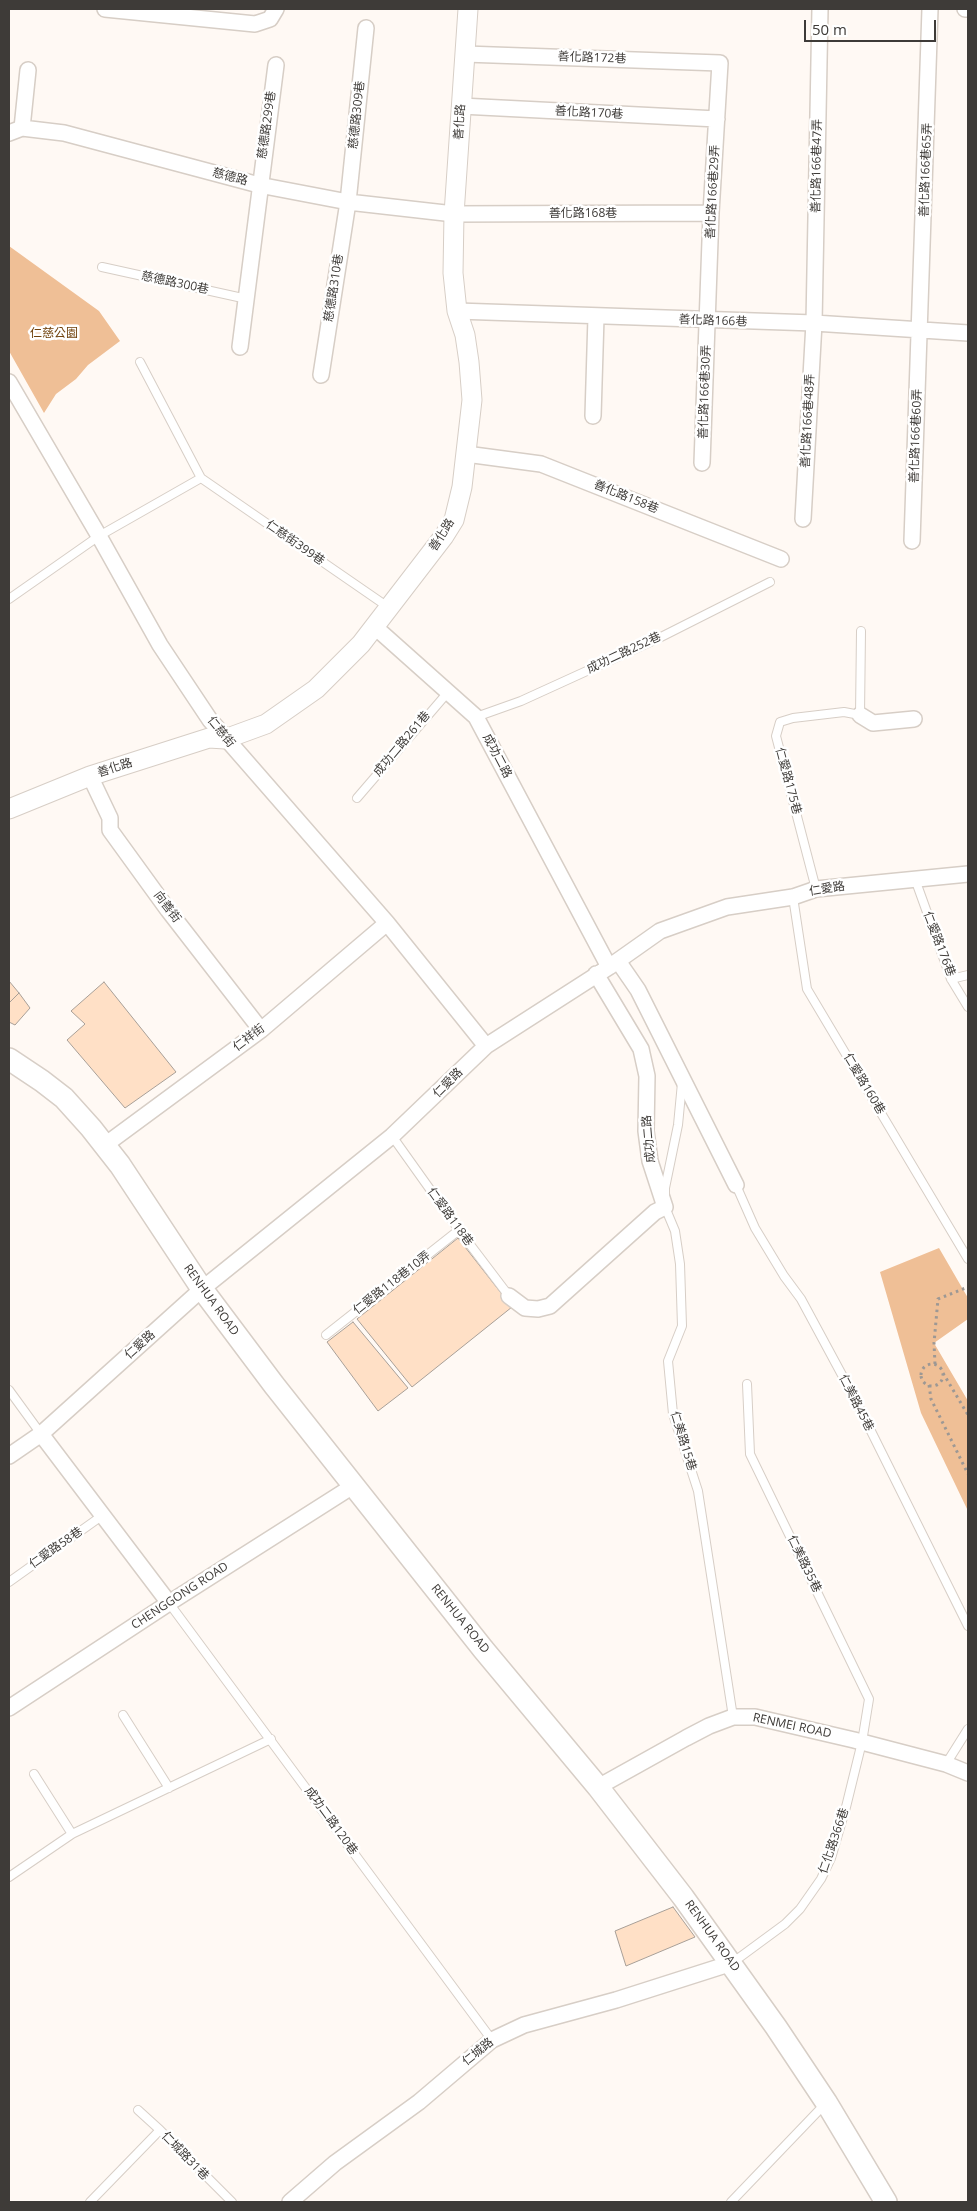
<!DOCTYPE html>
<html>
<head>
<meta charset="utf-8">
<style>
  body { margin:0 }
  #map { position:relative; width:977px; height:2211px; overflow:hidden; background:#fff9f4; font-family:"Open Sans",sans-serif }
  canvas { display:block }
  .frame { position:absolute; inset:0; border:10px solid #3e3b38; pointer-events:none }
  .scale { position:absolute; left:804px; top:20px; width:132px; height:22px; box-sizing:border-box; border:2px solid #3e3b38; border-top:0; padding-left:6px; font-size:15px; line-height:18px; white-space:nowrap; color:#3e3b38; -webkit-text-stroke:4px #fff; paint-order:stroke }
</style>
</head>
<body>
<div id="map">
<canvas width="977" height="2211"></canvas>
<div class="frame"></div>
<div class="scale">50 m</div>
</div>
<script>
const c = document.querySelector('canvas').getContext('2d');
c.lineJoin = 'round';
function paint(path, color) { c.fillStyle = color; c.fill(path, 'evenodd'); }
const toPath = rows => new Path2D(rows.map(r => 'M' + r).join(''));
function stroke(path, color, width, dash) { c.strokeStyle = color; c.lineWidth = width; c.lineCap = dash ? 'butt' : 'round'; c.setLineDash(dash || []); c.stroke(path); }
function label(font, color, halo, rows, align = 'center') {
  c.font = font + ' "Open Sans","Noto Sans TC",sans-serif'; c.lineWidth = 5; c.setLineDash([]); c.textBaseline = 'middle'; c.strokeStyle = halo; c.fillStyle = color; for (const [text, x, y, turn = 0] of rows) {
    c.save(); c.translate(x, y); c.rotate((+turn || 0) * Math.PI / 180); c.textAlign = isNaN(turn) ? turn : align; if (halo) c.strokeText(text, 0, 0); c.fillText(text, 0, 0); c.restore();
  }
}
const green = toPath([
  [9,246,99,311,120,341,88,365,76,379,56,394,44,413,9,351],
  [939,1248,968,1298,968,1319,934,1343,968,1401,968,1511,921,1413,880,1272]
]);
const building = toPath([
  [9,981,19,993,9,1003,9,981],
  [104,982,176,1072,125,1108,67,1040,85,1024,71,1011,104,982],
  [19,993,30,1008,15,1025,9,1022,9,1003,19,993],
  [458,1238,512,1307,412,1387,357,1319,458,1238],
  [353,1322,408,1388,378,1411,327,1342,353,1322],
  [673,1907,695,1937,626,1966,615,1931,673,1907]
]);
const path = toPath([
  [935,1364,934,1343,938,1299,968,1287],
  '921 1375a11 11 0 1 1 22 0a11 11 0 1 1-22 0Z',
  [943,1373,968,1415],
  [929,1385,931,1399,968,1474]
]);
const service = toPath([
  [102,267,247,299],
  [140,362,201,478],
  [9,599,99,536,201,478,388,607],
  [476,717,521,701,659,638,770,582],
  [357,798,449,691],
  [915,879,951,979,968,1007],
  [816,889,776,736,780,722,793,718,844,712,860,715,861,631],
  [793,897,807,989,968,1259],
  [951,979,968,975],
  [682,1083,678,1125,665,1188,665,1207,675,1231,680,1264,682,1326,668,1361,673,1414,698,1491,733,1717],
  [392,1136,459,1230,509,1296],
  [736,1185,755,1228,784,1276,801,1299,855,1399,968,1626],
  [326,1335,459,1230],
  [9,1390,41,1434],
  [9,1582,103,1515],
  [169,1603,492,2040],
  [123,1715,169,1788],
  [946,1764,968,1729],
  [34,1774,72,1834],
  [9,1877,72,1834,271,1739],
  [732,1963,785,1924,800,1909,821,1879,831,1858,846,1807,862,1742,869,1699,750,1454,747,1384],
  [138,2110,160,2130,232,2202],
  [90,2202,160,2130],
  [731,2202,825,2104]
]);
const minor = toPath([
  [105,9,255,24,270,19,276,9],
  [965,9,968,9],
  [465,54,720,63,711,213,702,463],
  [461,106,717,119],
  [22,128,28,70],
  [9,133,22,128,64,133,259,185,348,202,454,214,711,213],
  [457,311,814,323,968,333],
  [240,347,276,65],
  [321,375,348,202,366,28],
  [9,382,99,536,160,645,210,720,387,923,486,1046],
  [593,416,596,317],
  [466,454,541,464,781,559],
  [803,519,814,323,820,9],
  [912,541,930,9],
  [375,627,476,717,609,967],
  [860,715,873,723,914,719],
  [90,776,110,818,110,830,168,910,261,1030],
  [618,961,638,990,736,1185],
  [105,1145,261,1030,387,923],
  [509,1296,525,1308,538,1309,550,1306,655,1212,665,1207,650,1161,646,1131,647,1076,641,1049,596,974],
  [41,1434,169,1603],
  [9,1456,41,1434,202,1289,392,1136,486,1046,609,967,660,931,727,907,793,897,816,889,968,874],
  [9,1708,169,1603,353,1486],
  [598,1787,686,1738,709,1726,733,1717,755,1717,854,1740,946,1764,968,1773],
  [290,2202,335,2163,419,2102,492,2040,524,2025,616,2000,732,1963]
]);
const tertiary = toPath([
  [9,809,90,776,209,738,225,739,266,724,316,689,361,644,444,536,454,520,462,487,472,400,469,362,465,335,457,311,453,273,454,214,468,9]
]);
const secondary = toPath([
  [9,1059,42,1081,64,1098,91,1128,120,1165,202,1289,274,1385,483,1649,598,1787,683,1897,776,2027,826,2102,886,2202]
]);
const streetNames = [
  ["善化路172巷",592,58,2],
  ["善化路170巷",589,113,3],
  ["慈德路309巷",357,115,-84],
  ["善化路",460,122,-86],
  ["慈德路299巷",267,125,-82],
  ["善化路166巷47弄",817,166,-89],
  ["善化路166巷65弄",926,170,-88],
  ["慈德路",230,177,15],
  ["善化路166巷29弄",713,192,-87],
  ["善化路168巷",583,214],
  ["慈德路300巷",175,283,12],
  ["慈德路310巷",334,288,-81],
  ["善化路166巷",713,321,2],
  ["善化路166巷30弄",705,392,-88],
  ["善化路166巷48弄",808,421,-87],
  ["善化路166巷60弄",916,436,-88],
  ["善化路158巷",626,497,22],
  ["善化路",442,535,-58],
  ["仁慈街399巷",295,543,35],
  ["成功二路252巷",624,653,-25],
  ["仁慈街",221,732,51],
  ["成功二路261巷",402,744,-50],
  ["成功二路",497,756,62],
  ["善化路",115,768,-18],
  ["仁愛路175巷",788,781,75],
  ["仁愛路",827,889,-9],
  ["向善街",167,907,53],
  ["仁愛路176巷",939,944,69],
  ["仁祥街",249,1038,-37],
  ["仁愛路",448,1083,-45],
  ["仁愛路160巷",864,1084,59],
  ["成功二路",649,1139,-95],
  ["仁愛路118巷",450,1217,54],
  ["仁愛路118巷10弄",392,1283,-38],
  ["RENHUA ROAD",211,1300,54],
  ["仁愛路",140,1345,-42],
  ["仁美路45巷",856,1403,63],
  ["仁美路15巷",683,1441,73],
  ["仁愛路58巷",56,1548,-35],
  ["仁美路35巷",804,1564,64],
  ["CHENGGONG ROAD",180,1596,-33],
  ["RENHUA ROAD",460,1619,51],
  ["RENMEI ROAD",792,1726,12],
  ["成功二路120巷",331,1821,54],
  ["仁化路366巷",834,1841,-71],
  ["RENHUA ROAD",712,1936,54],
  ["仁城路",478,2052,-39],
  ["仁城路31巷",185,2156,46]
];
const parkNames = [
  ["仁慈公園",54,334]
];
paint(green, '#efbf96');
paint(building, '#ffe0c6');
stroke(building, '#a89f97', 1);
stroke(service, '#d7cec6', 10);
stroke(minor, '#d7cec6', 18);
stroke(tertiary, '#d7cec6', 21);
stroke(secondary, '#d7cec6', 24);
stroke(path, '#9d9894', 3, [2.5, 4]);
stroke(service, '#fff', 8);
stroke(minor, '#fff', 15);
stroke(tertiary, '#fff', 19);
stroke(secondary, '#fff', 21);
label('12px', '#3e3b38', '#fff', streetNames);
label('12px', '#70410b', '#fff', parkNames);
</script>
</body>
</html>
